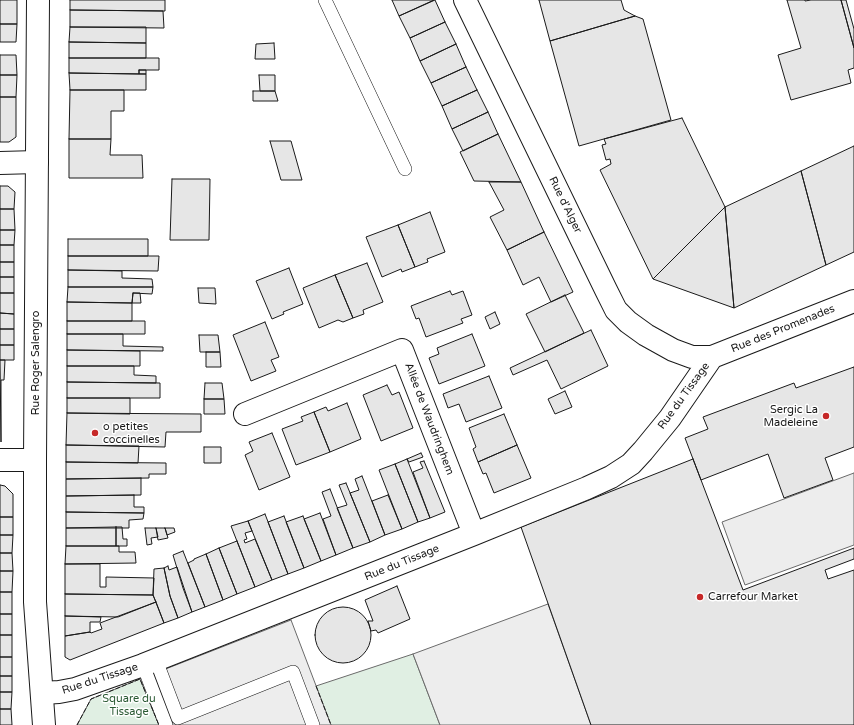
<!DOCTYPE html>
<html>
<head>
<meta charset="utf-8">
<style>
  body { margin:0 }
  canvas { display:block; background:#fff }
</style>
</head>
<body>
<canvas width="854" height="725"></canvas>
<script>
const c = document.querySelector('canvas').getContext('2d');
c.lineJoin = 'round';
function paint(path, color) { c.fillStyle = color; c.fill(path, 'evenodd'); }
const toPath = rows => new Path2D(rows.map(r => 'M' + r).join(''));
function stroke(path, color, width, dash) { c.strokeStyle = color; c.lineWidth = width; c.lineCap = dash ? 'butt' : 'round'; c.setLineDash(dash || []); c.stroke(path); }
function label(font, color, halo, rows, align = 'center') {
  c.font = font + ' "Varela Round",sans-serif'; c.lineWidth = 3; c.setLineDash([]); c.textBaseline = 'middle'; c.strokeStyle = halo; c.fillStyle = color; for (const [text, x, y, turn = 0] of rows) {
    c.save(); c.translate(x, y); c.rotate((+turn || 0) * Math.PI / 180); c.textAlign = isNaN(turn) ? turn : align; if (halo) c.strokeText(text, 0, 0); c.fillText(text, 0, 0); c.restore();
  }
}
const green = toPath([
  [413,654,440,725,331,725,316,686,413,654],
  [140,679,159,725,77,725,91,699,140,679]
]);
const parking = toPath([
  [854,473,854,545,745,585,722,522,854,473],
  [548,604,591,725,440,725,413,654,548,604],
  [291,620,331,725,159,725,140,679,291,620]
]);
const building = toPath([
  [0,0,17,0,17,24,0,24,0,0],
  [70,0,165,0,165,11,70,10,70,0],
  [392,0,434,0,399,16,392,0],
  [435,0,445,22,410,38,399,16,435,0],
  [539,0,621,0,624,10,635,16,550,41,539,0],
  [787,0,805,0,805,1,811,0,841,0,854,48,854,68,848,70,851,83,791,100,778,55,801,48,787,0],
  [841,0,846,0,854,29,854,48,841,0],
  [70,10,163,11,164,28,70,27,70,10],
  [635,16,643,19,671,120,579,146,550,41,635,16],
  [445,22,456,44,420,61,410,38,445,22],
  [0,24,17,24,16,42,0,42,0,24],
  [70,27,146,27,146,43,69,42,70,27],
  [69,42,146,43,146,58,69,58,69,42],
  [274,43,275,59,255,59,256,44,274,43],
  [456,44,466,67,431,83,420,61,456,44],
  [0,55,16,55,17,75,0,75,0,55],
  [69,58,159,58,159,70,139,70,139,74,69,73,69,58],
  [466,67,477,90,442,106,431,83,466,67],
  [139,70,146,70,146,74,139,74,139,70],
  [69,73,146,74,146,90,70,90,69,73],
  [0,75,17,75,16,97,0,97,0,75],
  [259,75,275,75,275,91,260,91,259,75],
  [70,90,124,90,124,111,111,111,111,139,69,139,70,90],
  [477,90,488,112,452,129,442,106,477,90],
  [253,91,275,91,278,101,253,101,253,91],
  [0,97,16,97,16,137,9,142,0,142,0,97],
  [488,112,498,134,463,151,452,129,488,112],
  [682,118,725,207,653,279,600,170,611,164,610,159,606,160,602,145,606,144,604,139,682,118],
  [498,134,521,182,474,181,460,152,498,134],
  [69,139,111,139,110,155,142,155,143,178,69,178,69,139],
  [270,141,291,141,302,180,281,180,270,141],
  [854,146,854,252,826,265,801,171,854,146],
  [801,171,826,265,734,308,725,207,801,171],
  [172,179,210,179,209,240,170,240,172,179],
  [489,182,521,182,544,232,507,250,490,217,504,210,489,182],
  [0,186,8,186,15,192,14,209,0,209,0,186],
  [725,207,734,308,653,279,725,207],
  [0,209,14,209,15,230,0,230,0,209],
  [430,212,445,252,427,259,428,262,415,267,398,225,430,212],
  [398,225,415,267,402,272,401,269,382,277,366,237,398,225],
  [0,230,15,230,14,245,0,245,0,230],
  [544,232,573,292,551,302,539,277,523,285,507,250,544,232],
  [68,239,148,239,148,256,68,256,68,239],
  [0,245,14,245,14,262,0,262,0,245],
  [68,256,159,256,158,271,68,270,68,256],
  [0,262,14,262,14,277,0,277,0,262],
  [367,263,383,302,363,310,364,314,353,318,335,275,367,263],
  [289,268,303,304,283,312,284,314,272,319,256,281,289,268],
  [68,270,122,271,122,278,152,279,153,287,68,287,68,270],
  [335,275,353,318,343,322,338,320,319,328,303,288,335,275],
  [0,277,14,277,14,293,0,293,0,277],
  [68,287,153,287,152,294,133,293,132,303,67,302,68,287],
  [198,288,215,288,216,304,199,303,198,288],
  [450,291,452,295,463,291,472,315,461,319,463,323,426,337,419,318,416,319,411,306,450,291],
  [0,293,14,293,14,314,0,313,0,293],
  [133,293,140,293,141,303,132,303,133,293],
  [565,295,584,333,545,352,526,314,565,295],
  [67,302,132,303,132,321,67,321,67,302],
  [495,312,500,324,490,329,485,317,495,312],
  [0,313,14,314,14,329,0,329,0,313],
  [67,321,145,321,145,334,67,334,67,321],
  [265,322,279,357,271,360,276,371,251,381,233,335,265,322],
  [0,329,14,329,14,345,0,345,0,329],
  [591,330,608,366,561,389,547,360,513,375,510,368,591,330],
  [67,334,123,334,123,346,163,347,163,351,67,350,67,334],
  [472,334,485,366,439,384,429,358,439,354,437,348,472,334],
  [199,335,218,335,220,352,200,352,199,335],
  [0,345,14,345,14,360,0,360,0,345],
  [67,350,140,351,140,366,67,366,67,350],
  [206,352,220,352,221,367,206,367,206,352],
  [0,360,5,360,4,380,1,380,1,442,0,360],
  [67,366,134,366,134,375,156,376,156,383,67,382,67,366],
  [854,367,854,447,825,458,833,480,784,498,768,454,701,480,685,438,708,429,703,417,794,383,796,388,854,367],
  [489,376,502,408,466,422,459,404,448,408,443,394,489,376],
  [67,382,160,383,160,398,67,398,67,382],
  [205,383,222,383,224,399,204,399,205,383],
  [387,385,392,395,399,392,413,428,381,441,363,395,387,385],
  [565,391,572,407,555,414,548,399,565,391],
  [67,398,130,398,130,414,67,413,67,398],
  [204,399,224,399,225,414,204,414,204,399],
  [347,403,361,439,330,452,314,412,326,407,328,411,347,403],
  [314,412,330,452,296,465,282,429,303,421,301,417,314,412],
  [67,413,201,414,201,432,166,432,165,447,66,445,67,413],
  [504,414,517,445,478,462,473,449,476,447,469,428,504,414],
  [272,433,290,477,259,490,245,455,253,451,249,442,272,433],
  [66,445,139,446,138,463,66,462,66,445],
  [517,445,531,478,494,493,486,473,483,474,478,462,517,445],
  [204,447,221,447,221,463,204,463,204,447],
  [421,453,423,457,409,462,407,459,421,453],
  [407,459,430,518,418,522,395,464,407,459],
  [693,459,743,590,854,548,854,559,825,570,828,579,854,570,854,725,591,725,521,527,693,459],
  [424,461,445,512,430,518,413,472,423,468,420,462,424,461],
  [66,462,166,463,166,474,149,474,149,478,66,479,66,462],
  [395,464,418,522,402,529,379,470,395,464],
  [362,476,385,535,370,542,350,493,359,490,355,479,362,476],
  [141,478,141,495,66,496,66,479,141,478],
  [346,483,370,542,353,548,337,508,347,505,339,485,346,483],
  [0,485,5,486,13,494,13,517,0,517,0,485],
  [330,489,353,548,336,555,323,519,331,516,322,492,330,489],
  [134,495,134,507,144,507,144,513,66,512,66,496,134,495],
  [388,495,402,529,385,535,372,501,388,495],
  [66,512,144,513,143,519,129,520,129,528,66,528,66,512],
  [320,513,336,555,321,561,304,519,320,513],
  [265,514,288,574,272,580,248,521,265,514],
  [284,516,304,568,288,574,268,522,284,516],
  [303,516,321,561,304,568,286,522,303,516],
  [0,517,13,517,13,535,0,535,0,517],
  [248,521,252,531,245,533,247,539,244,540,245,543,255,539,272,580,255,587,231,526,248,521],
  [116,527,116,546,66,546,66,528,116,527],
  [116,527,122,527,123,539,127,539,127,546,116,546,116,527],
  [145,528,156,528,158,537,151,538,152,544,147,545,145,528],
  [156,528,165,528,168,538,158,540,156,528],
  [165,528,174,528,175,532,167,535,165,528],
  [0,535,13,535,12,553,0,553,0,535],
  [237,541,255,587,237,594,219,548,237,541],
  [66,546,119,546,119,552,135,552,136,563,65,564,66,546],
  [219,548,237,594,223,600,206,554,219,548],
  [183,551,205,607,192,612,183,588,173,555,183,551],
  [0,553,12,553,13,571,0,571,0,553],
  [206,554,223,600,205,607,188,563,194,560,194,559,206,554],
  [65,564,100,564,100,587,106,587,106,577,154,578,153,595,65,594,65,564],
  [168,566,169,570,177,567,192,612,178,618,170,596,164,568,168,566],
  [164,568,170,596,178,618,164,623,153,595,154,569,164,568],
  [0,571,13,571,12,592,0,592,0,571],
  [397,586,410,619,378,633,376,630,371,631,368,621,373,621,365,600,397,586],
  [0,592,12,592,12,614,0,614,0,592],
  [65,594,153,595,156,602,118,617,65,616,65,594],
  [156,602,164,623,70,660,65,657,65,636,90,632,91,633,102,629,100,623,156,602],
  '315 635a28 28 0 1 1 56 0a28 28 0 1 1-56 0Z',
  [0,614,12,614,12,635,0,635,0,614],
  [65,616,101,617,100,622,90,622,90,632,65,636,65,616],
  [0,635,12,635,12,657,0,657,0,635],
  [0,657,12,657,12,676,0,676,0,657],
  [0,676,12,676,12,692,0,692,0,676],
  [0,692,12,692,11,709,0,709,0,692],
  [0,709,11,709,12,725,0,725,0,709]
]);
const service = toPath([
  [325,0,405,169],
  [156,660,178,718,293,672,313,725],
  [143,665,166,725]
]);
const minor = toPath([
  [465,0,606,290,616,310,628,322,646,335,673,350,692,357,712,357,854,301],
  [0,163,37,162],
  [245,414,402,350,474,534],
  [0,460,35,460],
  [42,693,59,692,75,689,143,665,474,534,587,488,611,477,631,464,643,451,670,418,712,357]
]);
const tertiary = toPath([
  [38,0,35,460,35,602,44,725]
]);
const fence = toPath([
  [316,686,331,725],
  [77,725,91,699,140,679,159,725]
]);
const markers = [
  [826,416,4,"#c62828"],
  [95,433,4,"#c62828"],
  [700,597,4,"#c62828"]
];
const streetNames = [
  ["Rue d'Alger",565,205,64],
  ["Rue des Promenades",783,329,-22],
  ["Rue Roger Salengro",36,363,-90],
  ["Rue du Tissage",684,396,-54],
  ["Allée de Waudringhem",429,419,69],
  ["Rue du Tissage",402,563,-22],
  ["Rue du Tissage",100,679,-18]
];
const poiNames = [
  ["Sergic La",818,410,"right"],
  ["Madeleine",818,423,"right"],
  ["o petites",103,427],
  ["coccinelles",103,440],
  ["Carrefour Market",708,597]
];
const parkNames = [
  ["Square du",129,699],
  ["Tissage",129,712]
];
paint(green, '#e0efe3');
stroke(green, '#6a6a6a', 1);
paint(parking, '#ededed');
stroke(parking, '#6a6a6a', 1);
paint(building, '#e6e6e6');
stroke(building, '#1a1a1a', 1);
stroke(service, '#1a1a1a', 14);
stroke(minor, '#1a1a1a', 24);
stroke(tertiary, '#1a1a1a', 24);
stroke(service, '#fff', 13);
stroke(minor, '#fff', 22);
stroke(tertiary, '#fff', 22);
stroke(fence, '#1a1a1a', 1, [5, 2]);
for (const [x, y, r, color] of markers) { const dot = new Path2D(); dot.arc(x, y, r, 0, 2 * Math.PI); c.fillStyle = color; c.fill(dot); stroke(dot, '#fff', 1.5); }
label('11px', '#1a1a1a', '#fff', streetNames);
label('11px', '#1a1a1a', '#fff', poiNames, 'left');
label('11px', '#2b5a34', '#fff', parkNames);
</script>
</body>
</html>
